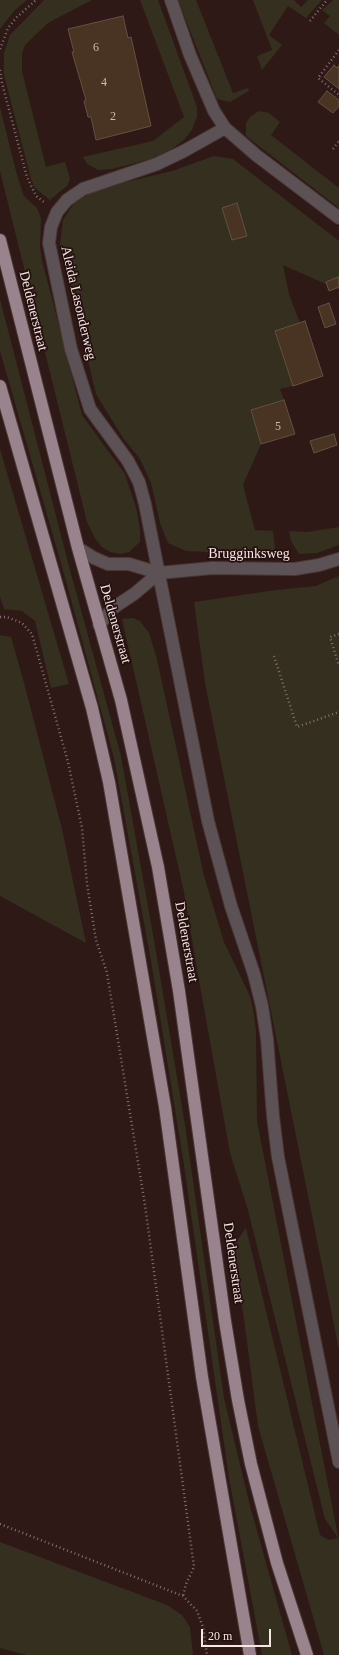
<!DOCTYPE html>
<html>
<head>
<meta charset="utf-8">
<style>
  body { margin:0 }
  #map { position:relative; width:339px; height:1655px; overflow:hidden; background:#2e1917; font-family:Georgia,serif }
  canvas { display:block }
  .scale { position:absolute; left:201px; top:1629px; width:70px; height:18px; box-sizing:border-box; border:2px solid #f6e6e4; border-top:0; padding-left:5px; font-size:12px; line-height:14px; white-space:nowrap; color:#f6e6e4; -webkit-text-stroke:3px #24100e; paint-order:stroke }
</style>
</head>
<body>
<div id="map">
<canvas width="339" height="1655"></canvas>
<div class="scale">20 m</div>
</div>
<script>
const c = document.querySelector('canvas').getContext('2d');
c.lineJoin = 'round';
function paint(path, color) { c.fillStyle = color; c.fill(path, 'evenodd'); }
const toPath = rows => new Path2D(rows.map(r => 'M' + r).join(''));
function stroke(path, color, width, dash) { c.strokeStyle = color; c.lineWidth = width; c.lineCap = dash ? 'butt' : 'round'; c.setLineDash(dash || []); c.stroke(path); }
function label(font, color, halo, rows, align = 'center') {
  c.font = font + ' Georgia,serif'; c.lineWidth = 3.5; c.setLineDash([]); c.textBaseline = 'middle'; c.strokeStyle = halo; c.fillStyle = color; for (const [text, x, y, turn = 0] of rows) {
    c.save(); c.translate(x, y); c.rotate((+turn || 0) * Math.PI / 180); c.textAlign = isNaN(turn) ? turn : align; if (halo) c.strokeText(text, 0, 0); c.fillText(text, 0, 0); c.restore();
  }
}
const green = toPath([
  [0,0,27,0,14,11,0,29],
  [44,0,92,0,48,23,25,45,22,54,22,71,46,167,65,162,70,179,68,185,50,200,35,188,31,179,4,75,4,53,10,35],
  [140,0,158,0,197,107,197,117,192,130,184,140,162,156,112,169,98,170,87,164,83,157,153,141,184,117],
  [178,0,196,0,233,93,248,88,249,91,230,102,217,99],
  [253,0,294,0,301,7,308,0,322,0,306,18,288,6,269,35,282,45,262,70,257,56,272,50],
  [333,0,339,0,339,35,324,23,330,16,322,10],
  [0,107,17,175,24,196,37,208,41,218,40,247,42,260,82,415,125,474,137,511,140,530,140,542,129,552,120,554,110,552,102,547,96,540,87,522,0,171],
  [259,111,269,113,280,122,271,135,339,188,339,208,246,136,246,123,251,116],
  [214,156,233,159,339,241,339,290,283,265,289,294,300,323,275,331,293,386,280,389,284,400,251,411,261,444,243,485,255,530,273,531,275,548,272,555,186,551,168,543,160,523,151,483,140,459,123,438,96,394,60,244,63,220,74,203,97,189,172,171],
  [0,299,70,570,121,756,154,940,185,1125,224,1398,250,1506,292,1655,262,1655,229,1478,184,1165,151,961,114,758,64,574,0,351],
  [0,449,69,684,51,688,35,621,22,611,4,609,0,597],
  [339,527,339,545,317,553,299,554,291,541,289,531,307,532],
  [339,576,339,1350,205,683,194,602,276,590,316,586],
  [133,618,140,621,149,633,157,659,204,876,224,942,250,996,253,1009,256,1030,257,1121,339,1541,339,1655,324,1655,258,1426,244,1319,232,1247,246,1228,320,1535,329,1540,338,1538,325,1519,248,1210,230,1153,200,986,184,892,122,619],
  [0,635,11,637,23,679,62,829,86,943,0,896],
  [0,1542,167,1605,182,1615,190,1627,193,1655,26,1655,0,1648]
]);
const building = toPath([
  [123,16,128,38,131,37,151,126,96,140,91,117,88,117,84,101,86,100,72,52,74,52,68,29,123,16],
  [334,65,337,68,339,65,339,89,324,77,334,65],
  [327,91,339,100,339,106,333,113,318,102,327,91],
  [237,203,247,236,232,240,222,208,237,203],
  [338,277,339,287,329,291,326,282,338,277],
  [329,303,336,324,325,328,318,307,329,303],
  [305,321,323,376,293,386,275,331,305,321],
  [284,400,295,434,261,444,251,410,284,400],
  [334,434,337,445,314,453,310,441,334,434]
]);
const path = toPath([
  [310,21,327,0],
  [0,49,8,28,17,17,36,0],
  [339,50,318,78,339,95],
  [0,70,2,83,27,177,36,196,44,202],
  [333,149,339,141],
  [0,617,7,617,22,623,32,634,68,762,82,828,87,884,96,940,107,973,145,1205,194,1567,186,1584,183,1596],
  [339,634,330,637,339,666],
  [274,656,297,727,339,712],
  [0,1524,183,1596,197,1611,203,1627,207,1655]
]);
const street = toPath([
  [171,0,190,55,214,111,225,128,256,155,339,218],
  [225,128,184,151,157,164,83,189,67,200,57,212,51,227,49,243,71,349,90,409,128,461,139,482,145,504,208,821,231,906,254,974,262,1006,267,1039,273,1116,278,1157,339,1462],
  [78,548,94,558,108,564,129,564,159,573,212,568,295,569,319,565,339,559],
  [99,625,113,608,134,594,159,573]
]);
const primary = toPath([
  [0,240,78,548,121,700,158,867,179,991,225,1321,238,1400,251,1464,277,1563,307,1655],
  [0,386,92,708,109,782,165,1107,202,1377,250,1655]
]);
const numberNames = [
  ["6",96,48],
  ["4",104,83],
  ["2",113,117],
  ["5",278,427]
];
const streetNames = [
  ["Aleida Lasonderweg",78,303,77],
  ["Deldenerstraat",33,311,76],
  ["Brugginksweg",249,554],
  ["Deldenerstraat",115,624,74],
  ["Deldenerstraat",186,942,80],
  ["Deldenerstraat",233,1263,82]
];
paint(green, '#342f1e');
paint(building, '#493322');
stroke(building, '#645142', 1);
stroke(street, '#4a3634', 14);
stroke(primary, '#4a3634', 14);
stroke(path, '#84716f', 2.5, [1, 3]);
stroke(street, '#5c5256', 12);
stroke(primary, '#99838c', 12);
label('12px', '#cbb9b4', null, numberNames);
label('14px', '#f6e6e4', '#24100e', streetNames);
</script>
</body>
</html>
